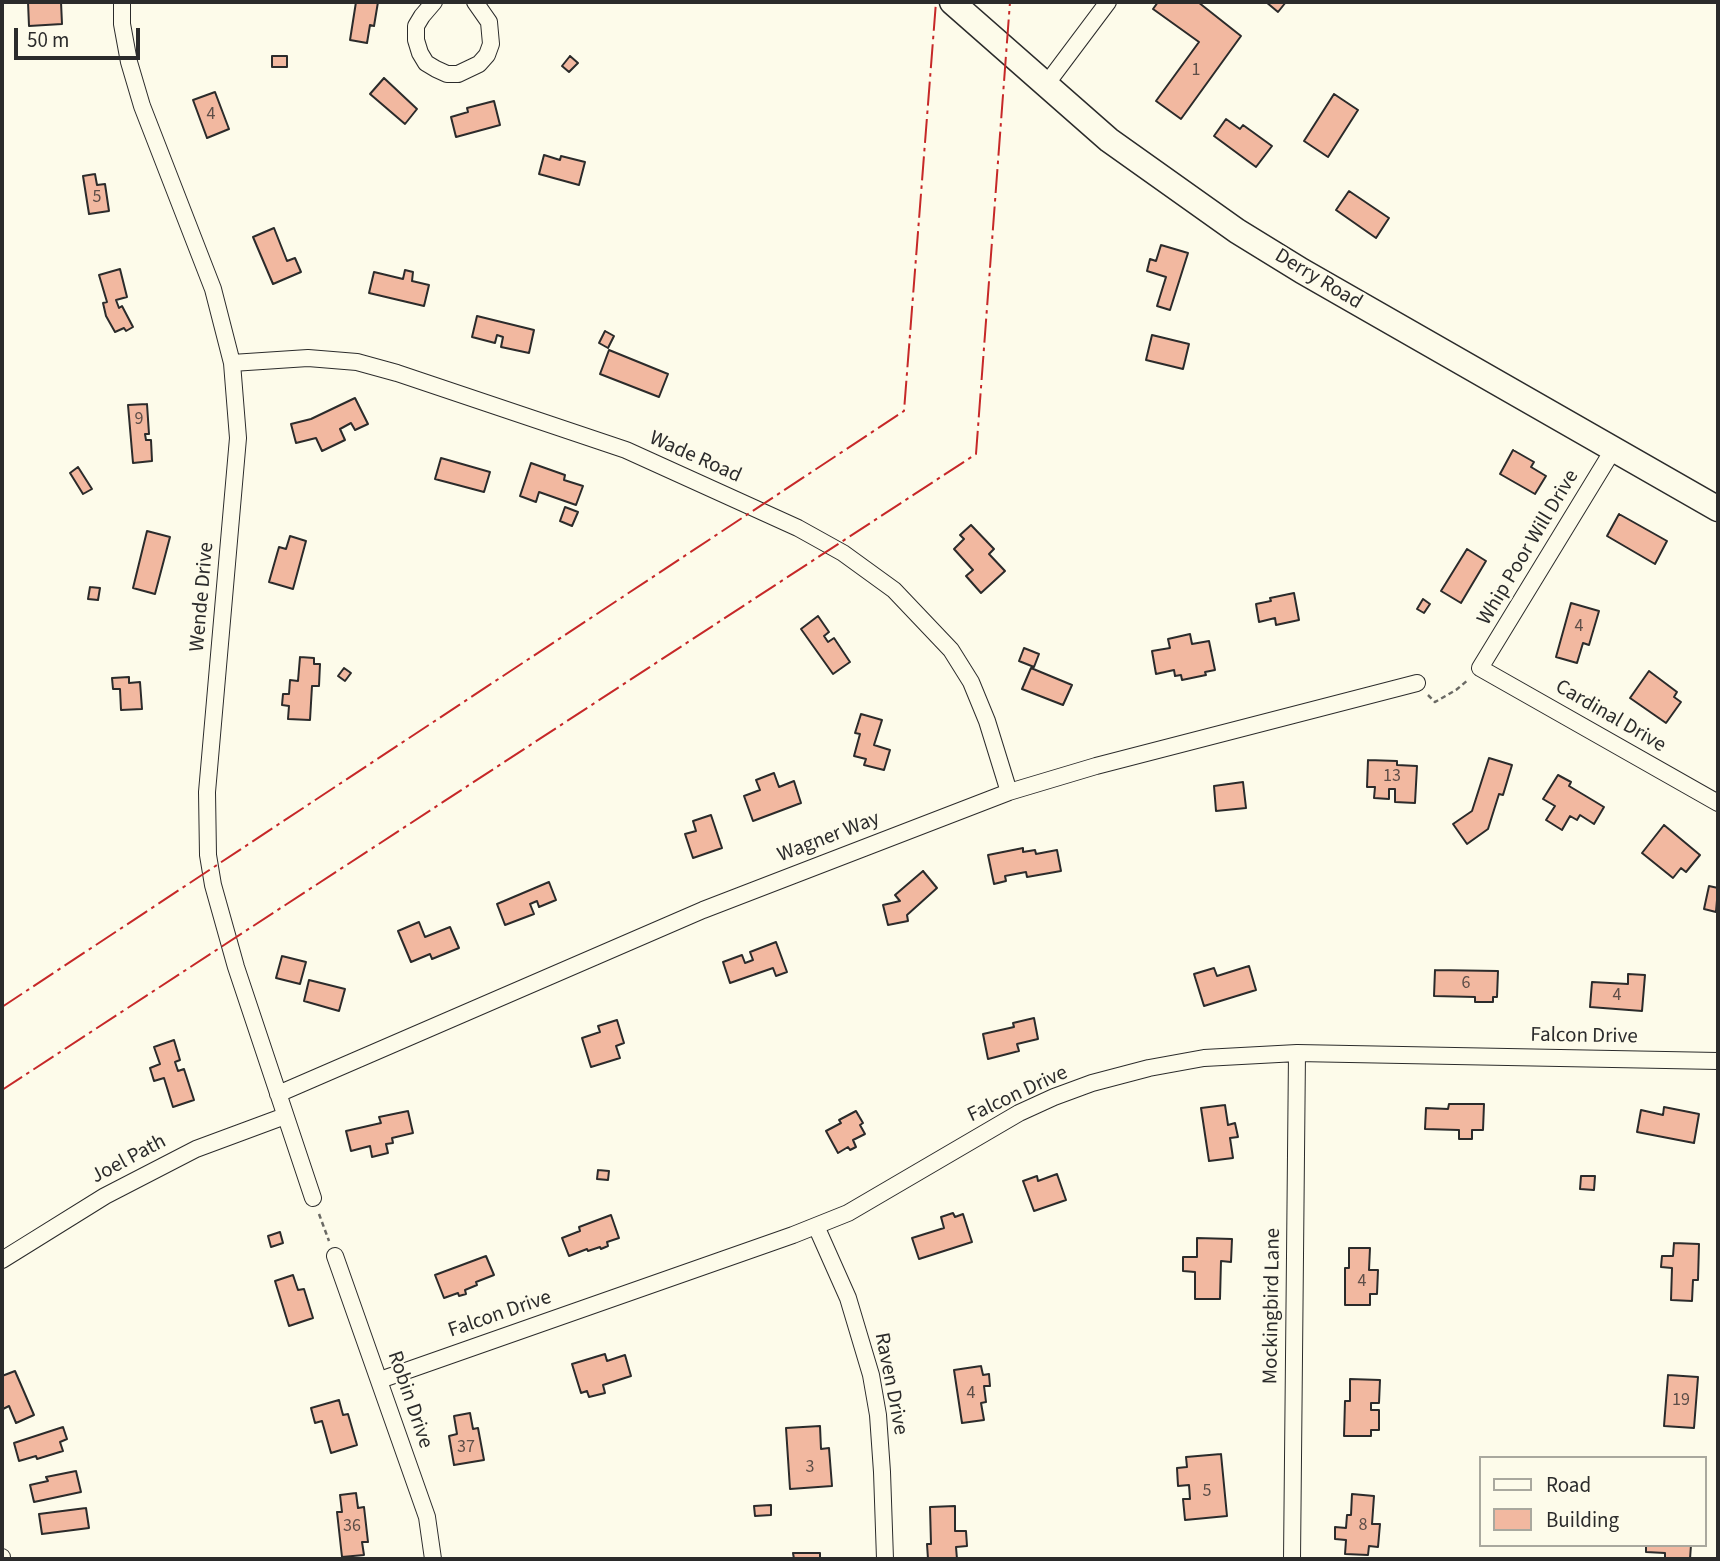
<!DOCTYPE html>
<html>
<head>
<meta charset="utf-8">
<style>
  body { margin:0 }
  #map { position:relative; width:1720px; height:1561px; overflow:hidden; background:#fdfbea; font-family:"Source Sans 3",sans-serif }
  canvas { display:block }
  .frame { position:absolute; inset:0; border:4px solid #2b2b2b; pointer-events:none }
  .legend { position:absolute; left:1479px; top:1456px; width:228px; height:91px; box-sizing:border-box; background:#fdfbea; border:2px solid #a9a89e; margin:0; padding:9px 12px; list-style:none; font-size:21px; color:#2b2b2b }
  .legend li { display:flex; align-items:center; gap:14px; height:35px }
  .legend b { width:35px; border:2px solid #a9a89e }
  .scale { position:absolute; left:14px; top:28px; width:126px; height:32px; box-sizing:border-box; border:4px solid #2b2b2b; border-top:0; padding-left:9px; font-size:21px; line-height:24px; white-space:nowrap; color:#2b2b2b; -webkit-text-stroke:5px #fdfbea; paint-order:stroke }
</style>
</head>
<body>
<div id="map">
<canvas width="1720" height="1561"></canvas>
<div class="frame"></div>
<ul class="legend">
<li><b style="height:9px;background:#fdfbea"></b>Road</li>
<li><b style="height:19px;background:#f2b8a0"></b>Building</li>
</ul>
<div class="scale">50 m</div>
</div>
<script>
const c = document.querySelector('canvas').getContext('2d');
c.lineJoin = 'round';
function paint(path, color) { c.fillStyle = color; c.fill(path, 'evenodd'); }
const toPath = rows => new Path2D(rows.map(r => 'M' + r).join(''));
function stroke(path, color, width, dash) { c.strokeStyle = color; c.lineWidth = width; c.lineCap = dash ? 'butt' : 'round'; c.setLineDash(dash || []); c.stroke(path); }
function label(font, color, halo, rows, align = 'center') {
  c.font = font + ' "Source Sans 3",sans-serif'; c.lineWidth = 5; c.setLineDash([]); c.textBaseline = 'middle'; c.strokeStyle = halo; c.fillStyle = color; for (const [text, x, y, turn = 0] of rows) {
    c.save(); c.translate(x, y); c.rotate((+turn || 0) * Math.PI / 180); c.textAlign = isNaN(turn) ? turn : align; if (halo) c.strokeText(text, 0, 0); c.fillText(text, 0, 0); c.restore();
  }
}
const building = toPath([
  [28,2,61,2,62,24,29,26,28,2],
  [356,2,378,2,374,26,370,25,367,43,350,40,356,2],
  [1158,2,1198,2,1241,36,1181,119,1156,101,1199,42,1153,9,1158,2],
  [1266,2,1286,2,1278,12,1266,2],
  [272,56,287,56,287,67,272,67,272,56],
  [570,56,578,63,569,72,562,66,570,56],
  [384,78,417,109,405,124,370,94,384,78],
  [215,92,229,129,207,138,193,100,215,92],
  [1334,94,1358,110,1328,157,1304,141,1334,94],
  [494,101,500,125,456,137,451,117,468,112,467,108,494,101],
  [1226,119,1240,129,1243,125,1272,146,1256,167,1214,136,1226,119],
  [544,155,560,160,561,156,585,162,579,185,539,174,544,155],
  [95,174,97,185,105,184,109,211,89,214,83,176,95,174],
  [1349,191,1389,218,1376,238,1336,210,1349,191],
  [274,228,287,261,295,258,301,272,273,284,253,237,274,228],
  [1161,245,1188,253,1170,310,1157,306,1166,277,1147,271,1150,259,1156,261,1161,245],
  [120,269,127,297,116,300,119,308,122,306,133,327,126,331,124,328,115,332,106,316,103,303,107,302,99,275,120,269],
  [405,270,413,272,412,281,429,285,424,306,369,293,374,272,403,279,405,270],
  [477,316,534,330,529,353,501,347,503,337,497,335,495,343,472,337,477,316],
  [605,331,614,336,608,348,599,343,605,331],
  [1152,335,1189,344,1183,369,1146,360,1152,335],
  [609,350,668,374,659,397,600,374,609,350],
  [355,398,368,424,355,430,351,423,340,429,345,440,322,451,316,438,296,443,291,424,311,419,355,398],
  [147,404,149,434,145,434,146,440,151,440,152,461,133,463,128,405,147,404],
  [1513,450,1534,462,1531,467,1546,476,1535,494,1500,474,1513,450],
  [441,458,490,472,484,492,435,479,441,458],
  [531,463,565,475,564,480,583,486,576,505,539,492,536,502,520,496,531,463],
  [78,467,92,489,83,494,70,473,78,467],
  [565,507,578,512,572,526,560,521,565,507],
  [1619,514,1667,541,1655,564,1607,536,1619,514],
  [971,525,994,549,989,554,1005,571,981,593,966,576,973,570,954,549,964,539,960,535,971,525],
  [147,531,170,537,155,594,133,588,147,531],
  [290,536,306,541,293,589,269,582,279,547,286,549,290,536],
  [1467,549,1486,561,1461,603,1441,591,1467,549],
  [90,587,100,588,98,600,88,599,90,587],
  [1294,593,1299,620,1276,625,1275,618,1259,622,1256,604,1271,601,1270,598,1294,593],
  [1423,599,1430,604,1424,613,1417,609,1423,599],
  [1571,603,1599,611,1589,645,1583,643,1577,663,1556,657,1571,603],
  [818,616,829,632,824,636,828,642,834,638,850,662,833,674,801,629,818,616],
  [1190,634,1192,644,1209,641,1215,670,1205,672,1206,675,1182,680,1181,675,1175,676,1174,670,1156,674,1152,651,1170,648,1168,639,1190,634],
  [1024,648,1039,654,1034,667,1019,661,1024,648],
  [300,657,314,658,314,664,320,664,319,686,312,686,310,720,288,719,289,706,282,705,283,694,289,694,290,680,298,681,300,657],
  [344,668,351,673,345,681,338,676,344,668],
  [1031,668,1072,685,1063,705,1022,689,1031,668],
  [1649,671,1677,692,1674,697,1681,702,1666,723,1630,698,1649,671],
  [129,677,129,683,140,682,142,709,121,710,120,689,113,689,112,678,129,677],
  [861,714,882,720,874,745,890,750,884,770,864,765,866,759,854,756,860,734,855,733,861,714],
  [1489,758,1512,765,1503,795,1499,794,1488,829,1467,844,1453,824,1472,811,1489,758],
  [1368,760,1397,761,1397,765,1417,766,1415,803,1395,802,1395,789,1389,789,1389,799,1374,798,1375,787,1367,787,1368,760],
  [774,773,779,787,794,781,801,803,753,821,744,796,760,790,756,780,774,773],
  [1558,775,1571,782,1569,786,1604,807,1594,824,1580,815,1577,820,1570,816,1562,830,1546,820,1555,806,1543,799,1558,775],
  [1243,782,1246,808,1216,811,1214,786,1243,782],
  [711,815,722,848,693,858,685,834,696,831,693,821,711,815],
  [1664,825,1700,855,1686,872,1681,868,1673,878,1642,853,1664,825],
  [1023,848,1023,852,1035,850,1036,854,1057,850,1061,871,1027,877,1026,872,1005,876,1006,881,994,884,988,855,1023,848],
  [923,871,937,888,907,915,908,921,888,925,883,905,900,901,895,895,923,871],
  [549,882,556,900,539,907,537,901,530,904,534,914,505,925,497,904,549,882],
  [1709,886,1718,888,1716,912,1704,909,1709,886],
  [419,922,425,937,450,927,459,948,432,959,430,954,411,962,398,931,419,922],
  [776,942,787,972,776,976,773,968,730,983,723,962,742,955,745,963,753,960,750,952,776,942],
  [282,956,306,962,300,984,276,978,282,956],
  [1249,966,1256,990,1204,1006,1194,974,1214,968,1217,976,1249,966],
  [1435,970,1498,971,1497,997,1493,997,1493,1002,1475,1002,1475,997,1434,996,1435,970],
  [1628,974,1645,975,1642,1011,1590,1007,1592,982,1628,984,1628,974],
  [309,980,345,989,339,1011,304,1001,309,980],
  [1034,1018,1038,1039,1017,1044,1019,1051,988,1059,983,1034,1014,1027,1013,1023,1034,1018],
  [617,1020,624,1043,616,1046,620,1058,591,1067,582,1038,600,1032,598,1026,617,1020],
  [174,1040,180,1060,175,1062,178,1071,184,1069,194,1100,173,1107,164,1078,154,1081,150,1068,160,1064,154,1047,174,1040],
  [1449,1104,1484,1104,1483,1130,1472,1130,1472,1139,1459,1139,1459,1130,1425,1129,1426,1108,1448,1109,1449,1104],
  [1225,1105,1228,1125,1235,1123,1238,1137,1230,1138,1233,1158,1209,1161,1201,1108,1225,1105],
  [1664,1107,1699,1114,1694,1143,1637,1132,1641,1110,1663,1115,1664,1107],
  [408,1111,413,1133,392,1138,393,1143,386,1144,388,1153,372,1157,370,1146,351,1151,346,1131,381,1123,379,1117,408,1111],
  [856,1111,863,1123,860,1125,865,1134,853,1140,856,1147,850,1150,848,1147,838,1153,826,1131,841,1123,839,1120,856,1111],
  [598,1170,609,1171,608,1180,597,1179,598,1170],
  [1057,1174,1066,1200,1034,1211,1023,1181,1037,1176,1038,1181,1057,1174],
  [1581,1176,1595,1176,1594,1190,1580,1189,1581,1176],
  [953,1213,955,1217,963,1214,972,1242,919,1259,912,1238,944,1228,941,1217,953,1213],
  [611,1215,619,1238,607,1242,608,1246,601,1249,600,1247,588,1251,587,1249,569,1256,562,1238,580,1231,579,1227,611,1215],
  [280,1232,283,1243,271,1247,268,1236,280,1232],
  [1197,1238,1232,1239,1231,1262,1221,1261,1220,1299,1195,1299,1195,1272,1183,1271,1183,1257,1197,1257,1197,1238],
  [1674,1243,1699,1244,1698,1280,1693,1280,1692,1301,1671,1300,1672,1268,1661,1267,1662,1256,1673,1256,1674,1243],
  [1349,1248,1370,1248,1369,1270,1378,1270,1377,1294,1370,1294,1370,1305,1345,1305,1345,1268,1349,1268,1349,1248],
  [486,1256,494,1275,476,1282,477,1285,465,1290,466,1294,459,1296,458,1293,444,1298,435,1275,486,1256],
  [293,1275,298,1290,304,1289,313,1318,289,1326,275,1281,293,1275],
  [605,1354,607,1361,625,1355,631,1376,603,1385,605,1393,589,1397,587,1391,581,1393,572,1364,605,1354],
  [981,1366,983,1375,989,1374,990,1386,984,1386,986,1402,981,1403,984,1420,962,1423,954,1370,981,1366],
  [15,1371,34,1415,16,1423,9,1406,3,1409,2,1407,2,1376,15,1371],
  [1668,1375,1698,1377,1694,1428,1664,1426,1668,1375],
  [1350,1379,1380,1380,1379,1403,1371,1403,1371,1410,1379,1410,1379,1430,1371,1430,1371,1436,1344,1436,1345,1401,1350,1401,1350,1379],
  [339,1400,343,1415,348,1414,357,1445,331,1453,322,1421,315,1423,311,1408,339,1400],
  [470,1413,473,1429,478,1428,484,1460,454,1465,449,1436,457,1434,454,1416,470,1413],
  [820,1426,821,1449,829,1448,832,1486,790,1489,786,1428,820,1426],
  [63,1427,67,1439,60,1442,63,1451,37,1459,36,1456,19,1461,14,1443,63,1427],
  [1221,1454,1227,1516,1185,1520,1183,1499,1190,1499,1189,1485,1178,1486,1177,1468,1187,1467,1186,1457,1221,1454],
  [76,1471,81,1492,34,1502,30,1485,48,1481,46,1477,76,1471],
  [356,1493,358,1508,364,1507,368,1542,362,1542,364,1555,342,1557,337,1512,342,1512,340,1495,356,1493],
  [1352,1494,1374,1496,1372,1524,1380,1524,1378,1547,1369,1546,1368,1555,1345,1554,1346,1540,1335,1539,1335,1527,1346,1528,1347,1515,1351,1515,1352,1494],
  [771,1505,771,1515,755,1516,754,1506,771,1505],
  [955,1506,955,1531,966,1531,967,1546,956,1547,957,1559,928,1559,927,1544,931,1544,930,1507,955,1506],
  [86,1508,89,1528,42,1534,39,1514,86,1508],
  [1646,1545,1691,1545,1690,1559,1665,1559,1665,1553,1646,1552,1646,1545],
  [793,1553,820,1553,820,1559,794,1559,793,1553]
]);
const path = toPath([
  [1428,695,1435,702,1456,690,1468,680],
  [319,1214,329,1241]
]);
const minor = toPath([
  [122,2,122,24,129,62,142,106,213,289,232,363,238,438,207,792,208,855,213,885,236,967,313,1198],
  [434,2,422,16,416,26,416,40,420,53,426,63,436,69,447,74,458,74,479,64,487,55,491,44,489,22,475,2],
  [1045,86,1108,2],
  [232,363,308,358,357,362,397,373,626,450,798,528,843,553,894,590,951,650,971,682,987,721,1009,792],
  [1613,450,1480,668,1718,803],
  [278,1094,703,910,1009,792,1096,766,1417,683],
  [816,1226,848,1298,871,1375,878,1415,882,1472,885,1559],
  [335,1256,427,1517,433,1559],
  [2,1260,105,1196,196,1149,285,1116],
  [380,1380,793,1235,848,1213,1019,1113,1054,1097,1092,1083,1149,1068,1204,1058,1297,1053,1718,1061],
  [2,1557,2,1559],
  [1292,1559,1297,1053]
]);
const primary = toPath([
  [952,2,1109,140,1237,231,1302,271,1718,509]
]);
const power = toPath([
  [2,1007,904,411,936,2],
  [2,1090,976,454,1010,2]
]);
const numberNames = [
  ["1",1196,71],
  ["4",211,115],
  ["5",97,198],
  ["9",139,420],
  ["4",1579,627],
  ["13",1392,777],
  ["6",1466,984],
  ["4",1617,996],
  ["4",1362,1282],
  ["4",971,1394],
  ["19",1681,1401],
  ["37",466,1448],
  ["3",810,1468],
  ["5",1207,1492],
  ["8",1363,1526],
  ["36",352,1527]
];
const streetNames = [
  ["Derry Road",1318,280,31],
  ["Wade Road",695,458,24],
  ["Whip Poor Will Drive",1529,548,-59],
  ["Wende Drive",203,597,-85],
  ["Cardinal Drive",1610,717,30],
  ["Wagner Way",829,838,-21],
  ["Falcon Drive",1584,1037,1],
  ["Falcon Drive",1018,1095,-25],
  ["Joel Path",129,1160,-28],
  ["Mockingbird Lane",1273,1306,-89],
  ["Falcon Drive",500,1315,-19],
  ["Raven Drive",890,1384,79],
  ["Robin Drive",409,1400,71]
];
paint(building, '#f2b8a0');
stroke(building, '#2b2b2b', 2);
stroke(minor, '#2b2b2b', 18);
stroke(primary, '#2b2b2b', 27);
stroke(path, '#6a6964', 2.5, [5, 3.5]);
stroke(minor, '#fdfbea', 16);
stroke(primary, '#fdfbea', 24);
stroke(power, '#c62828', 2, [24, 5, 3.5, 5]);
label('18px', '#5d4e48', null, numberNames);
label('21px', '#2b2b2b', '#fdfbea', streetNames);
</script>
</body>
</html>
